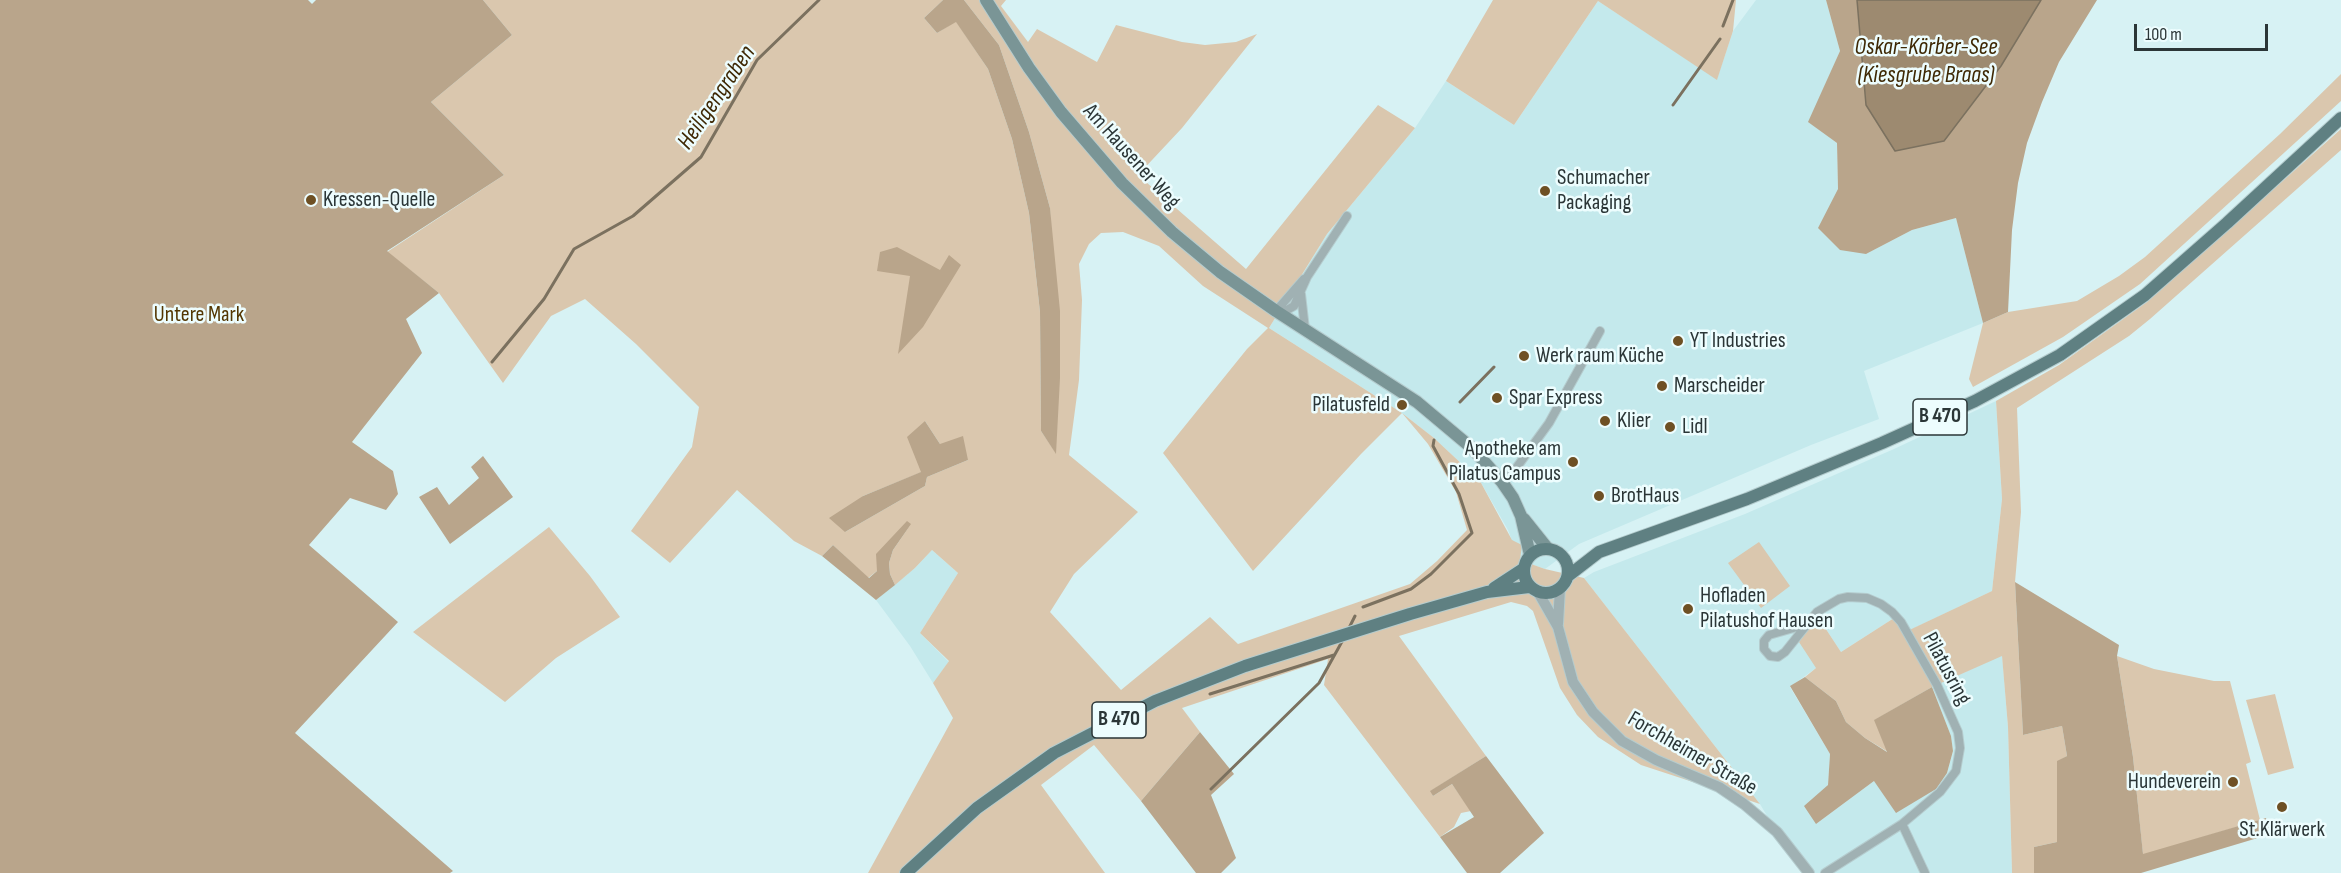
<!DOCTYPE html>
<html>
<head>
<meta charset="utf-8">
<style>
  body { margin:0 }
  #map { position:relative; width:2341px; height:873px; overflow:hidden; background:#d7f2f4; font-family:"Sofia Sans Condensed",sans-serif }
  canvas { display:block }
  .scale { position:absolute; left:2134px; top:24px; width:134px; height:27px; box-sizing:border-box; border:3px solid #2b3637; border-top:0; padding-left:8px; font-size:18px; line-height:21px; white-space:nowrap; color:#2b3637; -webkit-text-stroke:4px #edfdfe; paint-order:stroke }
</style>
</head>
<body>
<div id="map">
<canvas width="2341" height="873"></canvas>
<div class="scale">100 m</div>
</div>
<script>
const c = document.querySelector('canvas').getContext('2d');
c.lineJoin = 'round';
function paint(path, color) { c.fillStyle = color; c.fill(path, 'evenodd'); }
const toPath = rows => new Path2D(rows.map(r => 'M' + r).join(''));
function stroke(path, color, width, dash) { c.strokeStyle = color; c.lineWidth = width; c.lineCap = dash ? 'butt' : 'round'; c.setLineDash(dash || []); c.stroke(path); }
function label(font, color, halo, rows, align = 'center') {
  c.font = font + ' "Sofia Sans Condensed",sans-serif'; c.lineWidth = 5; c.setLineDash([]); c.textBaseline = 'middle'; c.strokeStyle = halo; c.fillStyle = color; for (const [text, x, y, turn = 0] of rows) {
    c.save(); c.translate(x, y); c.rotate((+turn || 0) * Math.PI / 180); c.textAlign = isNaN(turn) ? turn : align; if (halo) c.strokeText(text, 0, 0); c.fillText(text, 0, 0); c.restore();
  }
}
const built = toPath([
  [1756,0,1826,0,1840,51,1809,122,1837,143,1838,189,1866,254,1912,230,1956,218,1983,323,1864,371,1879,419,1811,445,1579,544,1545,569,1519,560,1508,530,1480,481,1434,438,1402,413,1269,328,1327,234,1415,128,1446,81,1514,125,1598,1,1717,79,1733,31],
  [1996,401,2002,499,1992,591,1902,634,1894,618,1841,652,1818,617,1816,668,1790,687,1830,754,1828,785,1816,824,1874,781,1947,773,1953,752,1951,736,1932,687,2002,655,2008,727,2012,873,1807,873,1777,833,1760,804,1584,578,1594,572,1745,514,1894,449],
  [932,550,958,573,920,633,949,662,933,683,910,646,876,600,915,568]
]);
const green = toPath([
  [483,0,943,0,924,18,937,33,956,21,988,69,1012,139,1029,213,1040,312,1041,431,1056,453,1050,208,1029,132,999,45,964,0,1006,0,1001,6,1028,42,1037,29,1097,62,1116,25,1182,42,1205,45,1236,42,1257,34,1182,128,1138,175,1246,269,1378,105,1415,128,1327,234,1269,328,1402,413,1434,438,1480,481,1512,540,1522,545,1520,560,1545,569,1584,578,1760,804,1641,765,1598,737,1577,715,1560,688,1533,611,1527,606,1511,602,1399,636,1486,756,1431,791,1433,796,1452,784,1471,811,1461,813,1454,827,1440,837,1324,685,1328,659,1182,708,1200,732,1141,801,1094,745,1041,785,1105,873,868,873,953,718,933,683,949,661,920,633,958,573,932,550,915,568,895,585,890,574,889,563,893,550,911,524,877,571,868,578,833,545,822,556,794,541,737,490,670,563,631,531,692,447,699,407,636,344,585,299,551,316,503,383,439,293,387,252,504,175,431,102,512,35],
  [1123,232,1159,246,1203,286,1268,328,1247,349,1163,453,1253,571,1361,454,1402,413,1428,444,1456,492,1467,530,1437,561,1410,584,1238,644,1210,617,1121,690,1050,612,1074,574,1138,512,1069,455,1079,380,1082,300,1079,264,1089,244,1101,233],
  [925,421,940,444,968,460,927,477,925,486,845,532,863,496,922,472],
  [1493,0,1736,0,1733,31,1717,80,1598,1,1514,125,1446,81],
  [2341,74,2341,101,2140,284,2063,337,1973,387,1969,379,1983,323,2008,312,2077,301,2119,276,2145,257,2280,134],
  [2341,129,2341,150,2150,319,2129,336,2017,408,2021,512,2015,582,2023,735,2062,726,2067,756,2057,762,2057,842,2034,847,2034,873,2012,873,2008,727,2002,656,1932,687,1875,720,1888,752,1865,738,1846,722,1836,701,1805,677,1816,668,1799,642,1818,617,1841,652,1894,618,1903,633,1992,591,2002,499,1996,401,2059,365,2147,302],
  [549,527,590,576,620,617,556,658,505,702,413,632],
  [1759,542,1790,586,1761,608,1728,563],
  [2117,656,2154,669,2214,681,2230,681,2251,762,2246,764,2260,820,2143,855,2133,757],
  [2275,694,2294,768,2268,775,2246,700]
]);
const forest = toPath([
  [0,0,308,0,312,4,316,0,483,0,512,35,431,102,504,175,387,251,439,293,406,319,422,353,352,442,393,471,398,494,386,510,350,498,309,545,398,622,295,733,453,871,450,873,0,873],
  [943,0,964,0,999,45,1029,132,1050,208,1060,311,1060,378,1056,454,1041,431,1040,312,1029,213,1012,139,988,69,956,22,937,33,924,18],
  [1826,0,1857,0,1866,105,2001,66,2041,0,2097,0,2059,62,2042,102,2027,143,2018,183,2012,230,2008,312,1983,323,1956,218,1912,230,1866,254,1840,250,1818,228,1838,189,1837,143,1808,122,1840,51],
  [897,247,940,270,949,255,961,265,923,327,898,354,910,276,877,271,880,252],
  [925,421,940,444,963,436,968,460,927,477,925,486,845,532,829,518,863,496,921,472,907,437],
  [483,456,513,497,450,544,419,497,437,487,449,505,479,478,471,467],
  [907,521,911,524,893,550,889,563,890,574,895,585,876,600,822,556,833,545,869,578,877,571,876,554],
  [2015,582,2119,645,2117,656,2133,757,2143,854,2266,818,2271,834,2141,873,2034,873,2034,847,2057,842,2057,761,2067,756,2062,726,2023,735],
  [1805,677,1836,701,1846,722,1865,738,1887,752,1874,720,1932,687,1951,736,1953,751,1947,773,1936,789,1896,813,1874,781,1816,824,1804,806,1828,785,1830,754,1790,686],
  [1200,732,1234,774,1211,795,1236,858,1221,873,1196,873,1141,801],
  [1486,756,1544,833,1500,873,1467,873,1440,837,1474,817,1452,784,1433,796,1430,791]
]);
const water = toPath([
  [1857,0,2041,0,2001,66,1944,141,1895,151,1866,105,1857,0]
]);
const stream = toPath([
  [1723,26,1733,0],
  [1673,105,1720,39],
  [492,362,544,299,574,249,633,216,701,157,757,60,819,0],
  [1460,402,1494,367],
  [1363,607,1411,589,1431,574,1472,533,1459,494,1433,446,1434,440],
  [1348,630,1355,616],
  [1210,694,1334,655],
  [1211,789,1319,683,1344,638]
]);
const minor = toPath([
  [1301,294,1305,329],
  [1276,311,1304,279],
  [1280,314,1294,306,1307,277,1347,216],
  [1502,482,1514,471,1549,423,1600,331],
  [1804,625,1769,635,1764,641,1764,649,1770,656,1778,657,1785,652,1817,612,1839,599,1848,597,1867,598,1881,604,1892,612,1901,622,1937,685,1958,732,1960,748,1956,771,1940,792,1902,824,1825,873],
  [1902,824,1925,873]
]);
const tertiary = toPath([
  [1538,592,1558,627,1573,682,1593,712,1622,741,1656,760,1719,787,1744,804,1777,832,1809,873],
  [1558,624,1560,588]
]);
const secondary = toPath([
  [986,0,1029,68,1061,112,1122,183,1172,232,1220,272,1276,311,1417,402,1473,449,1502,482,1513,498,1521,516,1530,555],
  [1524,519,1548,549]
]);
const primary = toPath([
  '1524 571a22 22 0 1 1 44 0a22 22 0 1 1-44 0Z',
  [1568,576,1599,552,1747,499,1882,443,1975,401,2060,355,2145,295,2227,223,2341,118],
  [1494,588,1523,569],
  [906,873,977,808,1054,753,1155,701,1245,666,1410,614,1487,592,1529,587]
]);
const markers = [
  [1545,191,6,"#6e5024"],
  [311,200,6,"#6e5024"],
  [1678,341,6,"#6e5024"],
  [1524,356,6,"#6e5024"],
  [1662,386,6,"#6e5024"],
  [1497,398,6,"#6e5024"],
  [1402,405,6,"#6e5024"],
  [1605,421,6,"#6e5024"],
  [1670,427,6,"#6e5024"],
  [1573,462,6,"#6e5024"],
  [1599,496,6,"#6e5024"],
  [1688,609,6,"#6e5024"],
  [2233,782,6,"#6e5024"],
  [2282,807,6,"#6e5024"]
];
const shields = [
  [1940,417,54],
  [1119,720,54]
];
const shieldNames = [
  ["B 470",1940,417],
  ["B 470",1119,720]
];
const streetNames = [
  ["Am Hausener Weg",1131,157,48],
  ["Pilatusring",1946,669,62],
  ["Forchheimer Straße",1692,754,30]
];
const poiNames = [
  ["Schumacher",1557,178],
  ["Packaging",1557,203],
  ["Kressen-Quelle",323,200],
  ["YT Industries",1690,341],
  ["Werk raum Küche",1536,356],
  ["Marscheider",1674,386],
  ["Spar Express",1509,398],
  ["Pilatusfeld",1390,405,"right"],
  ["Klier",1617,421],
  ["Lidl",1682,427],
  ["Apotheke am",1561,449,"right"],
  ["Pilatus Campus",1561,474,"right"],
  ["BrotHaus",1611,496],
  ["Hofladen",1700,596],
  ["Pilatushof Hausen",1700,621],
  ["Hundeverein",2221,782,"right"],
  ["St.Klärwerk",2282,830,"center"]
];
const parkNames = [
  ["Untere Mark",199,315]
];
const waterNames = [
  ["Oskar-Körber-See",1926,48],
  ["(Kiesgrube Braas)",1926,76],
  ["Heiligengraben",717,98,-56]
];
paint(built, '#c4e9ec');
paint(green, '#dac7ae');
paint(forest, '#b9a58b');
paint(water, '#9d8a70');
stroke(water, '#7b715f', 1.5);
stroke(stream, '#7b715f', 3);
stroke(minor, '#b5ccce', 10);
stroke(tertiary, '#b5ccce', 12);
stroke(secondary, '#b5ccce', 14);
stroke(primary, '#b5ccce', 14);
stroke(minor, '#a0b1b3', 8);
stroke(tertiary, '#a0b1b3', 10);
stroke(secondary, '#7a9596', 12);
stroke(primary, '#5f8082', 12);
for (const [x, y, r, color] of markers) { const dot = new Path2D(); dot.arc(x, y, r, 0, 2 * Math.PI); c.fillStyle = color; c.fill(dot); stroke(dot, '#edfdfe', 2); }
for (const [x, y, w] of shields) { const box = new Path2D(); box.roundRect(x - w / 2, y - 18, w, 36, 4.5); c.fillStyle = '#edfdfe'; c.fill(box); stroke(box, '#2b3637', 1.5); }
label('bold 21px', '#2b3637', null, shieldNames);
label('22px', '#2b3637', '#edfdfe', streetNames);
label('22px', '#2b3637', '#edfdfe', poiNames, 'left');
label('22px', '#533602', '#edfdfe', parkNames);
label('italic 24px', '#3e2804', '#edfdfe', waterNames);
</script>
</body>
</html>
